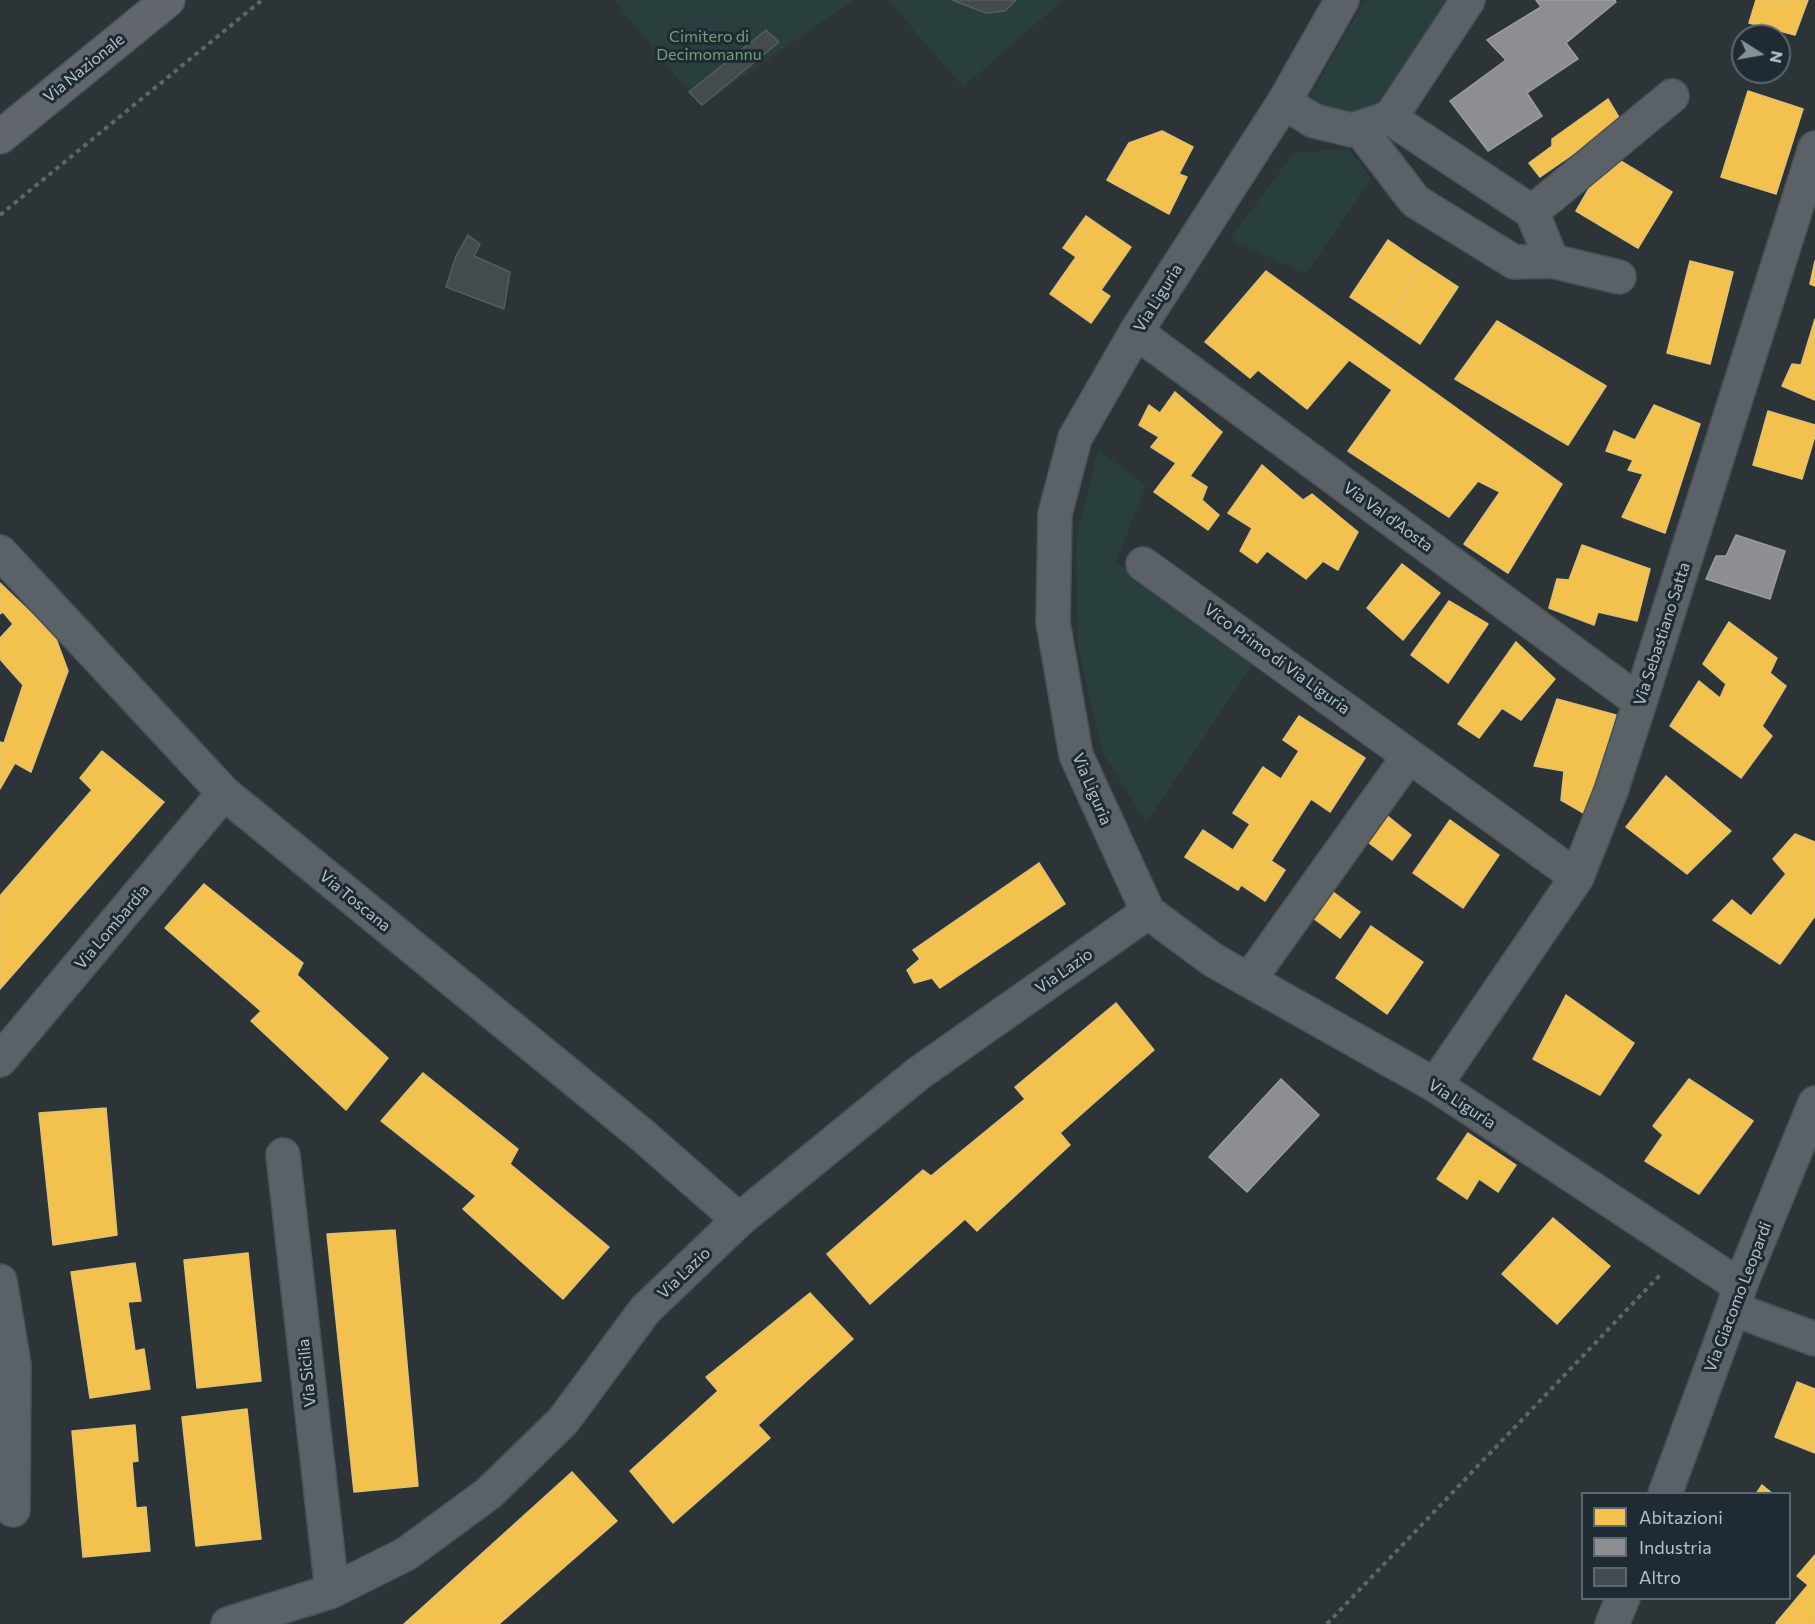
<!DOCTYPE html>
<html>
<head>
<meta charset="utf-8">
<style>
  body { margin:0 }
  #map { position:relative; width:1815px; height:1624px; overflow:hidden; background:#2c3438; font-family:Commissioner,sans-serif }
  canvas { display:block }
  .legend { position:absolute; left:1581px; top:1492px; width:210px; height:108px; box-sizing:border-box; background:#1f2b33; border:2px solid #5b676f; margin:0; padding:8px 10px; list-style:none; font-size:18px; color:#b6c1c9 }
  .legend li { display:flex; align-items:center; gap:12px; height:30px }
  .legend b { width:30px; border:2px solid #5b676f }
  .north { position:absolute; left:1731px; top:24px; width:60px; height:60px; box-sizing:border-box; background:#1f2b33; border:2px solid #5b676f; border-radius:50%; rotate:101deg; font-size:16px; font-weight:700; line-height:24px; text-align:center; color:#b6c1c9 }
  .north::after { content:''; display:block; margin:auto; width:21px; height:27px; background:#869096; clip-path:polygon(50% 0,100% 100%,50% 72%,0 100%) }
</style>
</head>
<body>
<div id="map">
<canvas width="1815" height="1624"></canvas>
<ul class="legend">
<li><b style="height:16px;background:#f2c14e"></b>Abitazioni</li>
<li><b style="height:16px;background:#8d8d92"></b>Industria</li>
<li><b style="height:16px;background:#444b4f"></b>Altro</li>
</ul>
<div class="north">N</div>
</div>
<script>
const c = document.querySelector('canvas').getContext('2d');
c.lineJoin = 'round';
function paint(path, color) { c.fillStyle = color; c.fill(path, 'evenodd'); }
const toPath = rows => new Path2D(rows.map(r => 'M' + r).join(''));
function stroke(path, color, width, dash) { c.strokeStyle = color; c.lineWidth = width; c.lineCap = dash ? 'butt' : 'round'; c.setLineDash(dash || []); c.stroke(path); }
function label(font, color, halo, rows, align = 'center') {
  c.font = font + ' Commissioner,sans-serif'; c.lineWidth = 6; c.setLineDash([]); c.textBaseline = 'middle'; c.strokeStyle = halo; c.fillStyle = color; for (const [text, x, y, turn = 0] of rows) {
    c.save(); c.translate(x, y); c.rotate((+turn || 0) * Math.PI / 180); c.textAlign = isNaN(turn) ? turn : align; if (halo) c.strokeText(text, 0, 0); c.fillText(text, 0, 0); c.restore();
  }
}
const green = toPath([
  [614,0,854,0,702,105,689,92],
  [888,0,1063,0,963,87],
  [1365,0,1457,0,1386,108,1327,121,1310,95],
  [1349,149,1371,179,1306,274,1230,239,1294,153],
  [1099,451,1146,485,1116,562,1157,588,1254,662,1146,823,1102,751,1078,648,1076,536]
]);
const homes = toPath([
  [1756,0,1808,0,1795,35,1749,23,1756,0],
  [1748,91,1803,109,1776,194,1721,177,1748,91],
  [1608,99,1621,121,1540,177,1529,163,1552,146,1552,139,1608,99],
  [1162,131,1193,147,1179,174,1187,177,1169,214,1107,180,1129,143,1162,131],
  [1609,154,1672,192,1638,248,1576,211,1609,154],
  [1086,216,1131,247,1101,290,1110,296,1091,323,1050,294,1076,257,1063,248,1086,216],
  [1388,240,1423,264,1386,321,1350,297,1388,240],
  [1690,261,1733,272,1710,364,1667,353,1690,261],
  [1815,261,1815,286,1810,284,1815,261],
  [1423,264,1458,287,1420,344,1386,321,1423,264],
  [1266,271,1562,484,1508,573,1464,544,1500,492,1478,481,1449,517,1348,451,1392,390,1349,360,1307,409,1258,370,1250,378,1205,342,1266,271],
  [1815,319,1815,400,1782,386,1792,364,1801,365,1815,319],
  [1497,321,1606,386,1568,445,1455,379,1497,321],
  [1175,392,1222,432,1190,476,1207,487,1202,500,1219,515,1208,530,1154,492,1176,463,1151,447,1159,437,1139,425,1149,405,1160,413,1175,392],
  [1654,405,1700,424,1665,533,1622,517,1643,474,1628,470,1633,460,1606,451,1614,431,1635,440,1654,405],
  [1768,411,1815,425,1815,436,1802,479,1753,465,1768,411],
  [1262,465,1303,500,1312,494,1358,532,1338,570,1323,561,1306,579,1267,551,1257,563,1240,551,1252,528,1228,513,1262,465],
  [1582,545,1650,569,1637,621,1598,612,1594,625,1549,608,1557,579,1569,580,1582,545],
  [1402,564,1440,593,1403,640,1367,608,1402,564],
  [0,583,55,636,68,671,31,772,15,763,0,789,0,742,4,743,23,685,0,659,0,638,13,624,3,612,0,614,0,583],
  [1449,601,1488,624,1448,683,1411,655,1449,601],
  [1729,622,1777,658,1770,673,1786,686,1762,726,1772,736,1741,778,1670,726,1699,681,1720,698,1726,684,1703,664,1729,622],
  [1516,642,1555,679,1521,720,1502,708,1479,738,1458,724,1516,642],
  [1557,699,1616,715,1587,815,1561,800,1564,771,1534,766,1557,699],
  [1299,716,1365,758,1330,812,1311,799,1271,861,1285,870,1265,901,1241,885,1238,890,1185,857,1203,830,1233,850,1250,824,1233,813,1263,767,1281,779,1299,751,1283,740,1299,716],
  [102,751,164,802,0,989,0,896,92,790,80,778,102,751],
  [1666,776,1731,831,1687,874,1626,827,1666,776],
  [1385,814,1411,835,1392,860,1365,840,1385,814],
  [1450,820,1499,855,1463,908,1413,873,1450,820],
  [1795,834,1815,842,1815,916,1780,964,1713,920,1732,900,1751,916,1786,874,1773,859,1795,834],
  [1039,863,1065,904,940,988,932,978,914,983,907,970,920,959,913,950,1039,863],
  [204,884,303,963,297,975,388,1058,346,1110,251,1021,261,1011,165,928,204,884],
  [1333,892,1360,912,1340,938,1313,918,1333,892],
  [1371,926,1423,962,1387,1014,1336,978,1371,926],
  [1566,995,1634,1043,1600,1095,1533,1059,1566,995],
  [1116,1003,1154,1050,1060,1133,1070,1145,977,1231,965,1219,870,1304,827,1254,923,1170,931,1176,1025,1099,1015,1087,1116,1003],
  [423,1073,518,1149,510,1164,609,1247,563,1299,463,1209,476,1196,381,1121,423,1073],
  [1689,1079,1753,1121,1699,1194,1645,1161,1663,1135,1653,1126,1689,1079],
  [106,1108,117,1235,53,1245,39,1113,106,1108],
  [1468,1133,1516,1165,1498,1192,1479,1179,1467,1199,1437,1179,1468,1133],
  [1553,1218,1610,1266,1557,1324,1502,1274,1553,1218],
  [395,1230,418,1486,354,1492,327,1234,395,1230],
  [248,1253,261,1381,197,1388,184,1260,248,1253],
  [135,1263,141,1301,128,1302,135,1351,144,1349,150,1389,90,1398,71,1272,135,1263],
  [810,1293,853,1339,758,1425,770,1438,673,1523,630,1471,718,1391,706,1377,810,1293],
  [1797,1382,1815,1389,1815,1453,1775,1437,1797,1382],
  [247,1409,261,1539,196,1546,182,1417,247,1409],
  [135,1425,138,1461,132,1462,136,1508,146,1507,150,1551,83,1557,72,1431,135,1425],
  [572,1472,617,1521,499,1624,404,1624,572,1472],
  [1762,1485,1773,1494,1756,1494,1762,1485],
  [1815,1555,1815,1624,1777,1624,1776,1623,1808,1585,1797,1576,1815,1555]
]);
const industry = toPath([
  [1536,0,1615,0,1616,2,1566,43,1578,59,1527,93,1542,116,1488,151,1450,101,1506,60,1487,40,1541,7,1536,0],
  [1736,535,1785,551,1770,599,1706,579,1716,556,1726,556,1736,535],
  [1281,1079,1319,1115,1247,1192,1209,1157,1281,1079]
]);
const building = toPath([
  [952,0,1016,0,1005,11,986,13,952,0],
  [766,30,779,42,702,105,689,92,766,30],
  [468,235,480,244,474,256,510,272,504,309,446,287,456,256,468,235]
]);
const path = toPath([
  [0,215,262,0],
  [1327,1624,1661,1274]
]);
const street = toPath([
  [1342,0,1284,102,1136,332,1075,438,1055,514,1053,622,1076,755,1148,912,1213,960,1435,1085,1740,1286],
  [1284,102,1314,121,1352,130,1390,118,1468,0],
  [1390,118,1532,212,1552,261,1619,277],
  [1359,128,1415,201,1514,262,1552,261],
  [1532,212,1672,96],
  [1136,332,1640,702],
  [0,552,224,793,641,1134,739,1220],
  [1143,564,1577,877],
  [1249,980,1409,756],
  [0,1060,224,793],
  [1435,1085,1577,877,1611,791,1640,702,1815,148],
  [283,1155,332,1591],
  [0,1281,14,1365,13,1510],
  [1733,1309,1815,1339],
  [1665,1494,1733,1309,1740,1286,1815,1103],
  [228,1624,332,1591,406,1554,489,1493,563,1421,645,1310,739,1220,919,1073,1148,912],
  [1612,1624,1623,1598]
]);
const secondary = toPath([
  [0,137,168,0]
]);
const parkNames = [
  ["Cimitero di",709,37],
  ["Decimomannu",709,55]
];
const streetNames = [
  ["Via Nazionale",84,68,-39],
  ["Via Liguria",1158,298,-58],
  ["Via Val d'Aosta",1388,517,36],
  ["Via Sebastiano Satta",1662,634,-72],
  ["Vico Primo di Via Liguria",1277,659,36],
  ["Via Liguria",1092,789,67],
  ["Via Toscana",355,901,39],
  ["Via Lombardia",112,927,-50],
  ["Via Lazio",1064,971,-35],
  ["Via Liguria",1462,1104,33],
  ["Via Lazio",684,1273,-44],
  ["Via Giacomo Leopardi",1738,1297,-69],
  ["Via Sicilia",307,1373,-96]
];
paint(green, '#293f3d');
paint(homes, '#f2c14e');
stroke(homes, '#e0c173', 1.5);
paint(industry, '#8d8d92');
stroke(industry, '#999da2', 1.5);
paint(building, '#444b4f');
stroke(building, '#545c5f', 1.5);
stroke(street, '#4a5053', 36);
stroke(secondary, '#4a5053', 36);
stroke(path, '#5f666a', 4, [4.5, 4.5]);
stroke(street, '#5b6267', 33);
stroke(secondary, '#60666b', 33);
label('16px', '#769e77', '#1f2b33', parkNames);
label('16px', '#b6c1c9', '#1f2b33', streetNames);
</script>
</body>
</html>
